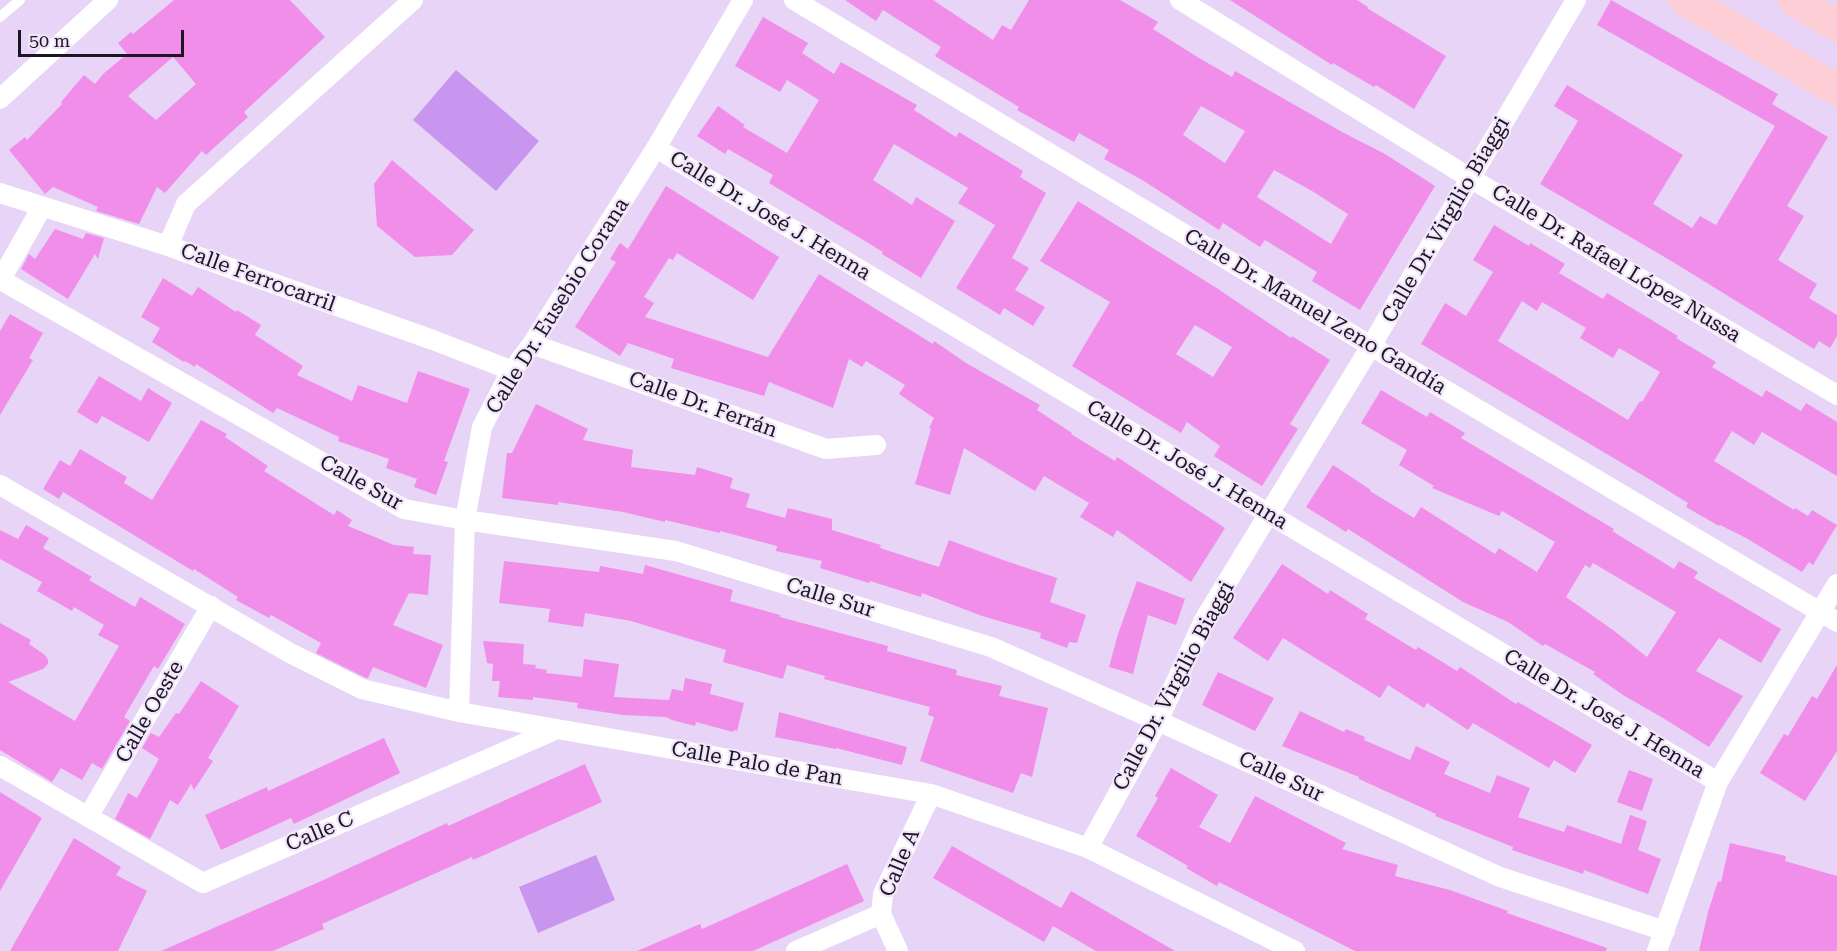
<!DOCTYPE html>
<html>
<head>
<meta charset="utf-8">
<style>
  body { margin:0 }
  #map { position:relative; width:1837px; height:951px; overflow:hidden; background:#e7d4f7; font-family:"Roboto Serif",serif }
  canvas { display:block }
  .scale { position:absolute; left:18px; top:30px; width:166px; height:27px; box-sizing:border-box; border:3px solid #1d1622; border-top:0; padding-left:8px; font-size:18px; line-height:21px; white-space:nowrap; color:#1d1622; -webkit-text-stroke:4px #f0e5fa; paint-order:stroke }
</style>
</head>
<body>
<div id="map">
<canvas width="1837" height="951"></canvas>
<div class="scale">50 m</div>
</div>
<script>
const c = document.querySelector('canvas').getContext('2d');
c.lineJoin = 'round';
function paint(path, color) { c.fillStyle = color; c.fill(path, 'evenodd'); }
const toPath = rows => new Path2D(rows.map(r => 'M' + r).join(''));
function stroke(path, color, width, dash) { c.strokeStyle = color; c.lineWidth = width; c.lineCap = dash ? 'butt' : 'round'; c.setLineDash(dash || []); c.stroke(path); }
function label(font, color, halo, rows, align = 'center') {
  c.font = font + ' "Roboto Serif",serif'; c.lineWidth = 4.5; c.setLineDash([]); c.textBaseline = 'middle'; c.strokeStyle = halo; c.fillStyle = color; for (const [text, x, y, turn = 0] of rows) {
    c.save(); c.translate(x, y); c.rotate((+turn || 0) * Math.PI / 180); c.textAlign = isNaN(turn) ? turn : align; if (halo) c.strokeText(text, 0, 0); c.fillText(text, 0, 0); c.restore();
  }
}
const green = toPath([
  [456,70,539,141,496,191,413,120],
  [596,855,615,900,538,933,519,887]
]);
const building = toPath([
  [174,0,290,0,325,37,244,112,248,117,206,155,202,151,165,193,157,187,139,224,96,211,98,207,53,187,45,194,9,150,25,137,27,140,62,104,61,102,84,75,95,84,103,74,127,54,118,43,131,32,133,34],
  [173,57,196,84,156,120,128,96],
  [845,0,933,0,993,40,1002,25,1011,30,1029,0,1120,0,1158,22,1153,29,1199,58,1232,77,1235,71,1344,133,1385,154,1435,186,1360,310,1312,281,1317,272,1265,240,1260,247,1223,223,1219,230,1144,181,1104,159,1109,150,1079,133,1074,142,1017,110,1019,107,935,56,941,47,883,10,876,21],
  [1201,106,1245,131,1225,163,1183,135],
  [1274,170,1312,191,1348,214,1331,244,1257,197],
  [1230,0,1357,0,1368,7,1367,8,1446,56,1414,109,1376,85,1374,87,1333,63,1332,65],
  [1611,0,1778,94,1772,104,1828,137,1787,206,1804,216,1778,260,1817,284,1809,298,1837,315,1837,336,1830,348,1819,341,1814,349,1673,262,1540,184,1578,121,1554,106,1567,85,1683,155,1653,204,1692,228,1700,216,1716,225,1775,126,1597,25],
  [763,17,808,43,802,53,834,74,841,62,917,105,914,110,956,137,959,132,1023,171,1020,177,1046,193,1012,258,1029,268,1015,290,1045,307,1033,326,1004,308,1000,315,956,288,995,225,958,203,968,188,894,144,873,180,912,205,916,197,955,221,921,278,882,254,883,252,769,183,773,175,728,149,725,154,697,136,718,106,745,125,743,127,787,153,819,100,787,80,780,92,735,66],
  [392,160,474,230,452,255,415,257,377,226,374,184],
  [666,186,779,257,753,300,677,253,673,260,669,258,644,297,654,303,645,317,768,357,819,274,933,344,934,341,966,363,1040,405,1037,410,1072,433,1071,434,1115,461,1117,457,1225,528,1191,582,1117,530,1113,537,1080,517,1089,503,1044,476,1035,491,964,448,950,495,915,484,931,429,929,428,934,418,899,394,905,385,866,361,862,367,849,359,833,408,769,382,764,396,714,381,671,368,674,359,628,343,620,356,575,327,616,262,610,259,620,243,628,249],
  [1078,201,1218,289,1291,338,1292,336,1330,360,1290,424,1298,429,1262,486,1214,456,1220,446,1187,422,1181,433,1072,366,1110,302,1040,261],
  [1195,325,1232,347,1213,377,1176,354],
  [1494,225,1529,246,1530,243,1565,264,1559,273,1603,299,1607,293,1678,336,1676,338,1716,362,1712,367,1762,397,1766,390,1801,411,1806,403,1837,422,1837,476,1762,432,1754,445,1732,431,1714,461,1794,510,1795,508,1808,516,1812,510,1837,525,1813,565,1809,562,1802,572,1746,538,1720,525,1719,526,1686,507,1688,503,1654,482,1421,344,1445,303,1466,316,1493,272,1473,260],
  [1522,301,1537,311,1542,302,1586,328,1580,338,1613,358,1619,348,1660,372,1642,402,1640,401,1628,420,1498,341],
  [55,229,83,239,86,233,104,238,98,259,95,254,68,299,21,269,29,254,35,259],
  [163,278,192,296,198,287,236,312,237,310,261,325,255,335,303,366,297,375,352,401,358,385,407,403,418,371,470,389,444,461,448,462,436,495,414,487,417,479,386,468,389,459,338,441,339,437,277,408,273,413,196,364,195,367,185,361,184,362,152,342,160,328,141,317],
  [10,314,43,333,29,358,33,360,0,415,0,331],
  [99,376,141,401,148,388,172,403,149,442,102,416,97,424,77,412],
  [1381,390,1427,417,1430,412,1465,433,1461,438,1614,529,1612,531,1674,569,1679,561,1698,572,1694,578,1781,629,1761,663,1719,638,1696,671,1743,696,1709,747,1663,718,1623,695,1593,674,1595,672,1545,644,1543,646,1508,622,1463,602,1348,529,1346,532,1306,507,1333,465,1371,490,1370,491,1414,518,1421,507,1495,554,1499,548,1537,572,1555,542,1502,511,1499,516,1432,488,1434,486,1399,465,1407,450,1361,423],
  [1593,563,1676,612,1647,657,1613,630,1566,597,1585,565,1590,568],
  [536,404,588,429,583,440,633,450,631,467,695,475,697,467,733,478,730,488,750,494,746,507,785,518,788,508,832,519,832,530,881,545,880,548,939,567,949,540,1003,560,1057,578,1050,602,1086,615,1077,643,1069,642,1067,648,1040,638,1041,633,982,616,922,593,921,597,870,581,869,583,820,568,822,561,776,551,777,546,720,531,720,533,665,520,665,522,623,512,558,502,558,505,502,498,507,453,512,453],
  [201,420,227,434,225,437,268,466,264,471,334,515,337,510,352,520,348,526,394,545,414,547,413,554,431,555,428,595,409,593,393,625,443,645,426,688,373,667,368,678,366,678,316,653,321,643,271,615,269,618,236,600,238,597,194,569,193,571,63,492,59,499,43,489,60,460,70,466,80,449,127,477,124,483,152,500],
  [26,525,49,538,43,548,92,577,89,580,135,607,140,597,185,624,158,669,154,666,124,717,130,721,102,769,92,763,82,780,61,768,52,782,0,750,0,623,31,640,29,644,45,655,48,660,48,664,43,669,8,682,75,721,119,646,98,635,104,625,74,607,72,611,37,591,42,582,0,559,0,530,18,539],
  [504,561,599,572,600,566,643,574,645,565,733,590,730,601,780,615,780,617,888,646,887,651,957,670,956,675,1002,686,999,696,1048,708,1032,777,1021,773,1013,793,920,761,934,717,928,715,930,707,824,679,825,676,787,665,783,679,723,662,726,650,631,621,585,613,583,627,548,622,550,609,499,603],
  [1282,564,1328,594,1330,590,1368,614,1365,619,1416,650,1418,647,1457,671,1460,667,1516,704,1518,702,1592,745,1575,773,1554,760,1549,768,1473,723,1468,730,1427,703,1424,708,1388,685,1380,698,1283,638,1268,661,1233,638],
  [1137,581,1185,599,1176,625,1148,615,1133,674,1109,667,1118,634],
  [483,641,524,644,523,664,536,665,535,668,547,670,546,673,582,677,584,659,619,664,614,697,669,700,672,689,683,691,685,678,712,684,710,694,744,703,737,731,734,730,733,732,696,722,695,726,672,720,666,717,623,715,577,708,578,703,533,697,533,700,498,697,500,681,492,681,493,664,487,663],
  [1837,665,1837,751,1805,801,1760,773,1784,734,1788,736,1812,696,1817,699],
  [1218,672,1274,698,1255,731,1202,705],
  [201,681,239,706,208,758,213,761,194,790,191,784,178,805,170,800,150,839,115,819,128,793,137,798,159,759,142,748,151,733,159,737,176,713,179,714],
  [1300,711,1344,732,1346,729,1365,737,1364,740,1410,760,1416,746,1450,762,1444,774,1490,793,1497,775,1530,788,1518,817,1564,832,1567,825,1621,844,1630,815,1647,821,1638,850,1661,859,1648,894,1584,870,1583,874,1512,850,1513,847,1435,816,1436,814,1359,779,1359,777,1282,746],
  [779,712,907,747,902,765,836,748,836,749,775,737],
  [384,738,400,773,294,824,291,818,221,850,205,815,267,787,268,791],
  [585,764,602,802,473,860,472,857,322,924,324,929,273,951,161,951,319,882,447,823,448,826],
  [1171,768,1218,795,1199,827,1230,843,1255,796,1346,843,1342,849,1398,865,1395,876,1450,890,1508,911,1507,913,1607,948,1606,951,1355,951,1219,882,1217,886,1186,868,1188,866,1136,836,1158,798,1155,796],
  [1629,770,1653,779,1642,811,1617,802],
  [0,792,42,818,0,891],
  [74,838,121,867,116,875,147,891,118,951,10,951],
  [1730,843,1786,856,1785,861,1837,876,1837,951,1699,951,1708,912,1718,881,1721,882],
  [952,846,1061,908,1071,891,1175,951,1096,951,1053,926,1044,942,933,878],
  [847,864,864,901,753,951,637,951,700,924,702,929]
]);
const service = toPath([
  [0,17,20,0]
]);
const minor = toPath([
  [794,0,1371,346,1837,622],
  [1180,0,1470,178,1837,395],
  [0,99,108,0],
  [656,148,1718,782],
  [0,193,168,246,433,340,513,371],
  [168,246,186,204,413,0],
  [1,280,404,509,465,520,676,551,991,647,1158,721,1500,877,1665,931],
  [0,281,42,207],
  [532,344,826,449,876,445],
  [0,485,290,653,362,689,459,712,931,794,1088,848,1295,951],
  [459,712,465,520,482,427,509,375,532,344,656,148,743,0],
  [0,766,203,883,557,729],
  [88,817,211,606],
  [1088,848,1158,721,1204,620,1371,346,1576,0],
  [881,914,883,894,931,794],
  [881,914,898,951],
  [796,951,881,914],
  [1657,951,1718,782,1837,584]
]);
const primary = toPath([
  [1685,0,1837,90],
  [1794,0,1837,26]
]);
const streetNames = [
  ["Calle Dr. José J. Henna",770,216,31],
  ["Calle Dr. Virgilio Biaggi",1446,220,-60],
  ["Calle Dr. Rafael López Nussa",1616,264,31],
  ["Calle Ferrocarril",258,278,20],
  ["Calle Dr. Eusebio Corana",558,306,-58],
  ["Calle Dr. Manuel Zeno Gandía",1315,312,31],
  ["Calle Dr. Ferrán",703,405,20],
  ["Calle Dr. José J. Henna",1187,465,31],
  ["Calle Sur",361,483,29],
  ["Calle Sur",830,598,17],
  ["Calle Dr. Virgilio Biaggi",1174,686,-62],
  ["Calle Oeste",150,712,-60],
  ["Calle Dr. José J. Henna",1604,714,31],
  ["Calle Palo de Pan",757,764,10],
  ["Calle Sur",1281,777,25],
  ["Calle C",320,832,-23],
  ["Calle A",900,863,-67]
];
paint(green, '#c895ef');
paint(building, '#f18eea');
stroke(service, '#fff', 10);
stroke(minor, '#fff', 20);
stroke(primary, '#feced6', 32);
label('21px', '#1d1622', '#f0e5fa', streetNames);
</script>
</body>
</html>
